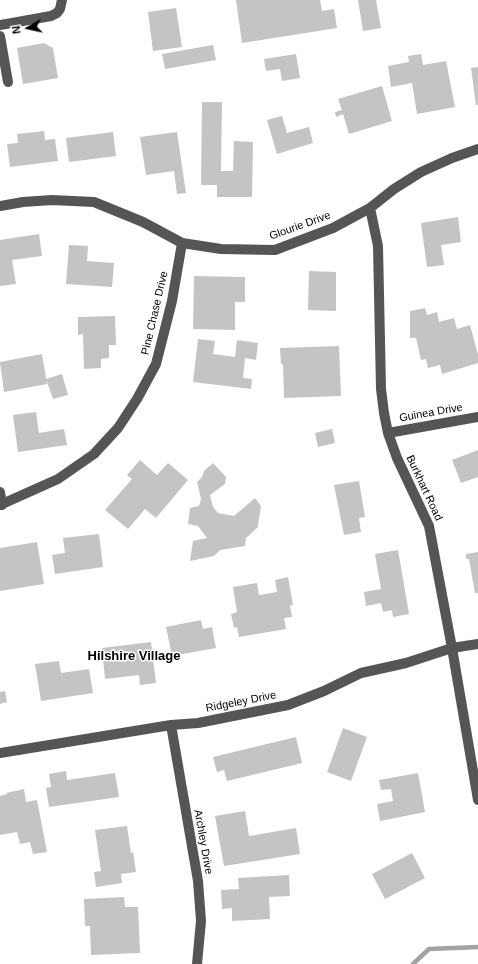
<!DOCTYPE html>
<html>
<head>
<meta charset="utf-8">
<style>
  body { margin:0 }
  #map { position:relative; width:478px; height:964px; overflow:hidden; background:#fff; font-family:Helvetica,sans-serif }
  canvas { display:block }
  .north { position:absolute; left:8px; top:8px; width:40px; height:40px; -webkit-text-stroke:3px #fff; paint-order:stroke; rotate:261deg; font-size:11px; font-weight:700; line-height:16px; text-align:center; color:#000 }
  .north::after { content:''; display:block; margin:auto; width:14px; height:18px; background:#000; clip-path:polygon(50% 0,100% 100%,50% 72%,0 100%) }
</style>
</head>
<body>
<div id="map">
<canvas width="478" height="964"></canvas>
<div class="north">N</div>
</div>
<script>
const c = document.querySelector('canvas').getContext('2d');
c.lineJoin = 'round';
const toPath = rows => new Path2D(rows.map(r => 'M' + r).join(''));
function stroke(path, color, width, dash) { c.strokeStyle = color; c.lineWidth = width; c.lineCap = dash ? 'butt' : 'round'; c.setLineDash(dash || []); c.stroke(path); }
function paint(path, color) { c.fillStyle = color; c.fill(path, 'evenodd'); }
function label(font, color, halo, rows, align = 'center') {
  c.font = font + ' Helvetica,sans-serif'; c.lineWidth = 3; c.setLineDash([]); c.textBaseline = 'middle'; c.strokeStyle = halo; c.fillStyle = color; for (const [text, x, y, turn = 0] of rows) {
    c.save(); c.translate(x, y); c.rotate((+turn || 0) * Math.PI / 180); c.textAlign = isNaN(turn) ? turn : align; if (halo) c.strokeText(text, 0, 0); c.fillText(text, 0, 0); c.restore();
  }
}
const stream = toPath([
  [413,964,429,949,478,947]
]);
const building = toPath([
  [236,0,320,0,322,11,334,9,337,28,242,43],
  [358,0,376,0,381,28,363,31],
  [176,8,182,47,153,51,148,12],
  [44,43,53,48,58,78,23,84,17,48],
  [213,45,216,60,165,69,162,54],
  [296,54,300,78,282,81,280,69,266,71,264,59],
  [421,54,423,65,446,61,455,107,417,114,412,83,391,87,388,66,409,62,408,56],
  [478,67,478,105,476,105,471,68],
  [382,86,392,121,349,134,343,114,336,117,335,112,342,110,338,99],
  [202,102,222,102,221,171,233,171,234,141,253,142,252,197,217,197,217,185,201,185],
  [282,116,287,133,309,127,313,143,277,154,267,120],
  [44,131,45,140,55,139,58,161,10,167,7,144,18,143,17,134],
  [113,132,116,156,69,162,66,138],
  [177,132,186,193,177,194,174,171,146,175,140,137],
  [458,217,461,242,441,245,444,265,427,267,421,223],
  [39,234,42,256,12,260,16,284,0,286,0,240],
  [69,245,88,246,87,261,114,263,112,287,66,284],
  [309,271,336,272,336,311,308,310],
  [194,276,245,277,245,302,235,302,235,330,193,329],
  [425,308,427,315,437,312,439,322,454,318,457,329,470,325,478,355,478,363,442,374,440,365,428,368,426,359,421,360,416,338,410,338,410,311],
  [115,316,116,345,109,345,109,358,101,359,101,368,84,369,83,334,78,335,78,317],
  [198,339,215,341,213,354,235,357,237,340,258,343,256,360,245,358,243,378,252,379,251,389,193,382],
  [339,346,341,396,284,398,283,364,281,364,280,348],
  [42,354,47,384,4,392,0,362],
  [62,374,68,395,53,399,46,379],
  [36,412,39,433,64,429,67,445,18,452,13,415],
  [332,429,335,443,318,447,315,433],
  [478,450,478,477,461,483,452,460],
  [140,460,157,475,168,463,188,480,156,518,145,509,128,529,105,510,132,479,127,475],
  [213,463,226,477,225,484,210,495,213,507,218,513,234,516,255,498,261,506,258,525,258,527,246,538,245,546,220,550,214,556,190,561,193,541,207,538,198,526,188,524,190,508,199,506,201,499,197,482,202,477,204,471],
  [359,481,365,517,359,518,361,532,344,535,334,485],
  [99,534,103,567,55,574,52,555,65,553,63,538],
  [37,542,44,584,0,591,0,548],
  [398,550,409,614,393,617,392,610,383,612,381,603,366,606,364,592,381,589,375,554],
  [478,552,478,593,475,593,469,559,466,559,466,554],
  [288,577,293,605,290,606,292,617,284,618,286,629,239,637,237,627,234,628,231,614,237,612,233,587,257,583,259,595,277,592,275,580],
  [201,620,203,629,212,627,216,648,172,656,166,627],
  [151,642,156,683,140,685,139,675,105,679,102,648],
  [59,661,61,673,89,669,93,693,41,701,35,664],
  [5,691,7,702,0,704,0,692],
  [343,728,367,737,351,781,327,772],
  [296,737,302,763,227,781,224,770,217,772,213,757],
  [66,771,67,780,115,773,119,797,49,807,46,788,51,787,49,774],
  [418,773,425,812,380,821,377,804,393,801,391,789,381,790,379,780],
  [24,789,26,802,37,800,47,852,33,854,30,842,20,844,17,832,0,835,0,796,7,794,6,793],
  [245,811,249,836,296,828,300,854,224,866,215,816],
  [127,826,131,853,133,852,136,872,121,874,122,883,96,887,94,872,101,871,95,830],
  [412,853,425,878,385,899,372,874],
  [289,875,290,896,269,897,270,919,232,921,232,908,222,909,221,890,239,889,238,878],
  [124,897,125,907,138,907,140,953,91,955,90,926,85,926,84,899]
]);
const minor = toPath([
  [0,25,51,16,57,13,60,9,62,0],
  [0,36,8,82],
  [0,206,23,202,52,200,94,202,143,222,182,243,221,249,275,250,333,228,370,208,394,189,421,172,452,158,478,149],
  [370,208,378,246,381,389,384,413,388,433,397,458,429,526,452,648,478,800],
  [388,433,478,417],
  [0,492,2,505],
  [0,505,58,479,94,454,118,428,137,399,156,364,172,301,182,243],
  [171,725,198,881,201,921,197,964],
  [0,753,171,725,198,723,288,705,324,691,361,673,406,663,452,648,478,644]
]);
const streetNames = [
  ["Glourie Drive",300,226,-20],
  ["Pine Chase Drive",155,313,-77],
  ["Guinea Drive",431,413,-10],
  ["Burkhart Road",424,488,65],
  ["Ridgeley Drive",241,702,-11],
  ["Archley Drive",203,842,80]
];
const quarterNames = [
  ["Hilshire Village",134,656]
];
stroke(stream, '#a3a3a3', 4.5);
paint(building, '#c4c4c4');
stroke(minor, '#555', 10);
label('11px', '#000', '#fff', streetNames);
label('bold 13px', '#000', '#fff', quarterNames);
</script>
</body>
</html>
